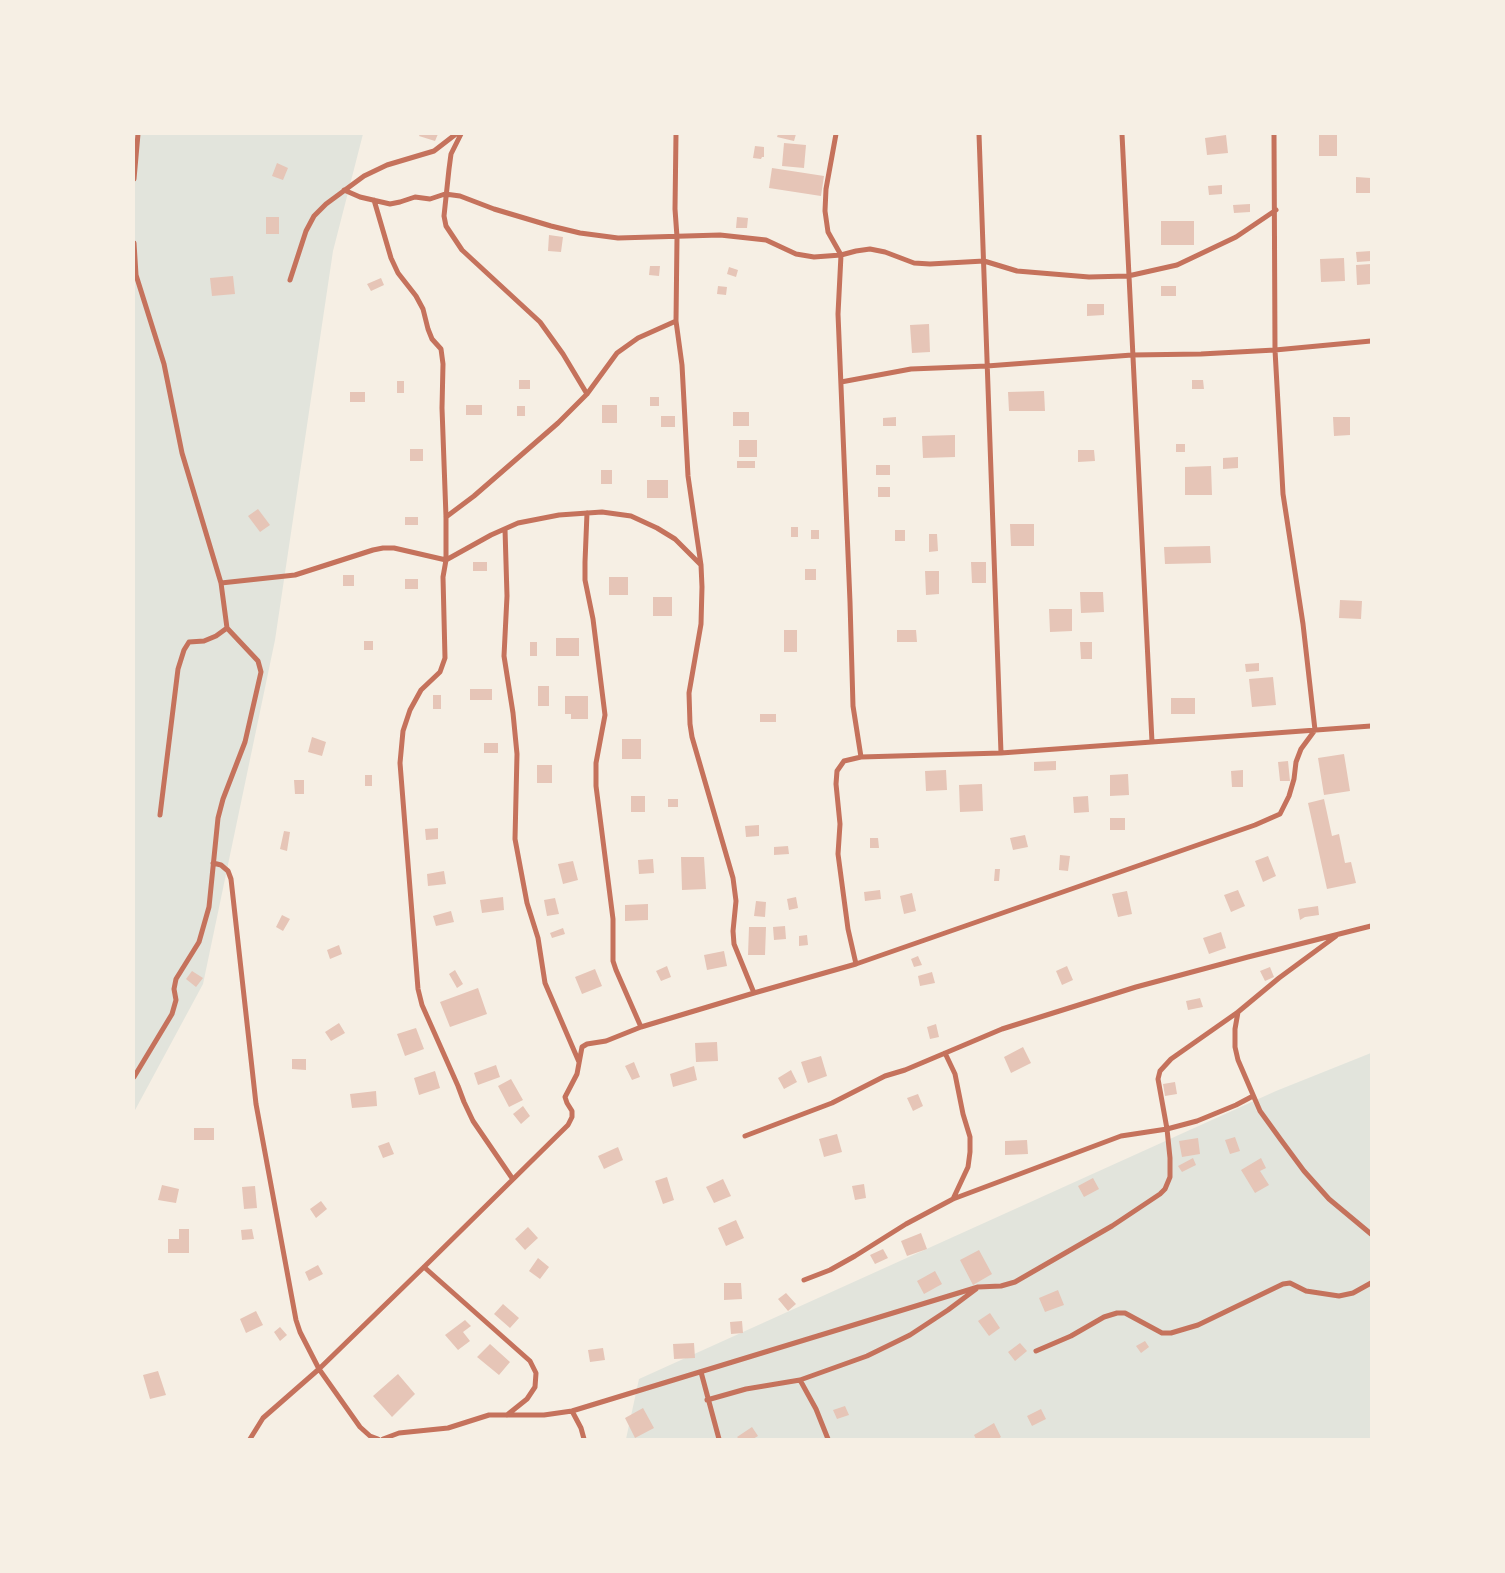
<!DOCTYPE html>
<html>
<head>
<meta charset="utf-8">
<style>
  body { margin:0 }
  #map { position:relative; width:1505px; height:1573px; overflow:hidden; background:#f6efe4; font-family:Quicksand,sans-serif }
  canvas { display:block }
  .frame { position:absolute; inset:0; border:135px solid #f6efe4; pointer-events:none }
</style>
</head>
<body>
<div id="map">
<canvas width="1505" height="1573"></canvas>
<div class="frame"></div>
</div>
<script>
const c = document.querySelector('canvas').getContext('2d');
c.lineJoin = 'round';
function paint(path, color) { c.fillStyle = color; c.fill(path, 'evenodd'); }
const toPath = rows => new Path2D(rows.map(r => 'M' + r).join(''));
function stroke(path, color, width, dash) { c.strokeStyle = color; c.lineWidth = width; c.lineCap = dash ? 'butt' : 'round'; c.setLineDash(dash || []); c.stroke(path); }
const green = toPath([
  [134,134,363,134,333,251,275,640,203,984,134,1112],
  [1371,1053,1371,1439,626,1439,639,1379,1276,1091]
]);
const building = toPath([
  [420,134,438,134,435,141,419,136],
  [778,134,796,134,794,141,777,137],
  [1319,134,1337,134,1337,156,1319,156],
  [1226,135,1228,153,1207,155,1205,138],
  [784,143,806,145,804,168,782,166],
  [755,146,764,147,764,157,762,157,761,159,753,158],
  [277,163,288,168,283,180,272,176],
  [772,168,824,176,821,196,769,188],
  [1356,177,1371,178,1371,193,1356,193],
  [1222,185,1222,194,1209,195,1208,186],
  [1250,204,1250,212,1234,213,1233,205],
  [266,217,279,217,279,234,266,234],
  [737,217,748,218,747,228,736,228],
  [1161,221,1194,221,1194,245,1161,245],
  [549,235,563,237,561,252,548,251],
  [1371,251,1371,261,1357,262,1356,252],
  [1344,258,1345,281,1321,282,1320,259],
  [1371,264,1371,284,1357,285,1356,265],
  [650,266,660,266,659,276,649,275],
  [729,267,738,270,736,277,727,274],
  [233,276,235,294,212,296,210,278],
  [381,278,384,285,371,291,367,284],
  [718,286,727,287,726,295,717,294],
  [1161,286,1176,286,1176,296,1161,296],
  [1087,304,1104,304,1104,315,1087,316],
  [929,324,930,352,912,353,910,325],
  [519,380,530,380,530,389,519,389],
  [1192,380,1203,380,1204,389,1192,389],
  [397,381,404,381,404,393,397,393],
  [1044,391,1045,411,1009,411,1008,392],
  [350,392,365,392,365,402,350,402],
  [650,397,659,397,659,406,650,406],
  [466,405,482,405,482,415,466,415],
  [602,405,617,405,617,423,602,423],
  [517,406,525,406,525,416,517,416],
  [733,412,749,412,749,426,733,426],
  [661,416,675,416,675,427,661,427],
  [896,417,896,426,883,426,883,418],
  [1333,417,1350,417,1350,435,1334,436],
  [955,435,955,457,923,458,922,436],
  [739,440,757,440,757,457,739,457],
  [1176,444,1185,444,1185,452,1176,452],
  [410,449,423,449,423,461,410,461],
  [1078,450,1094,450,1095,461,1078,462],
  [1238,457,1238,468,1223,469,1223,458],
  [737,461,755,461,755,468,737,468],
  [876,465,890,465,890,475,876,475],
  [1211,466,1212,495,1185,495,1185,467],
  [601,470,612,470,612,484,601,484],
  [647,480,668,480,668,498,647,498],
  [878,487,890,487,890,497,878,497],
  [258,509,270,525,260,532,248,516],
  [405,517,418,517,418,525,405,525],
  [1010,524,1034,524,1034,546,1011,546],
  [791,527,798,527,798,537,791,537],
  [811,530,819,530,819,539,811,539],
  [895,530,905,530,905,541,895,541],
  [929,534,937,534,938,551,929,552],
  [1210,546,1211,563,1165,564,1164,547],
  [473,562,487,562,487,571,473,571],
  [971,562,986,562,986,583,972,583],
  [805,569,816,569,816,580,805,580],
  [925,571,939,571,939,594,926,595],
  [343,575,354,575,354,586,343,586],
  [609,577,628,577,628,595,609,595],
  [405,579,418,579,418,589,405,589],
  [1080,592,1103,592,1104,612,1081,613],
  [653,597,672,597,672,616,653,616],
  [1340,600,1362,601,1361,619,1339,618],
  [1049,609,1072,609,1072,631,1050,632],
  [784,630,797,630,797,652,784,652],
  [897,630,916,630,917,642,897,642],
  [556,638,579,638,579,656,556,656],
  [364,641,373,641,373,650,364,650],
  [530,642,537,642,537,656,530,656],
  [1080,642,1092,642,1092,659,1081,659],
  [1259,663,1259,671,1246,672,1245,664],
  [1273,677,1276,705,1252,707,1249,679],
  [538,686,549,686,549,706,538,706],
  [470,689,492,689,492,700,470,700],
  [433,695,441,695,441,709,433,709],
  [565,696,588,696,588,719,571,719,571,714,565,714],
  [1171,698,1195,698,1195,714,1171,714],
  [760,714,776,714,776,722,760,722],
  [312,737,326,742,322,756,308,752],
  [622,739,641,739,641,759,622,759],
  [484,743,498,743,498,753,484,753],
  [1344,754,1350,791,1324,795,1318,758],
  [1056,761,1056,770,1034,771,1034,762],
  [1288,761,1290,781,1280,781,1278,762],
  [537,765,552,765,552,783,537,783],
  [946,770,947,790,926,791,925,771],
  [1243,770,1243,787,1232,787,1231,771],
  [1128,774,1129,795,1110,796,1110,775],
  [365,775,372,775,372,786,365,786],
  [294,780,304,780,304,794,295,794],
  [982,784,983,811,960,812,959,785],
  [631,796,645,796,645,812,631,812],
  [1088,796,1089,812,1074,813,1073,797],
  [668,799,678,799,678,807,668,807],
  [1324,799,1332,836,1339,834,1345,863,1351,862,1356,883,1327,889,1308,803],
  [1110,818,1125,818,1125,830,1110,830],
  [759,825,759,836,746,837,745,826],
  [438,828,438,839,426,840,425,829],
  [284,831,290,832,287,851,280,849],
  [1025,835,1028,847,1013,850,1010,838],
  [870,838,878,838,879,848,870,848],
  [788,846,789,854,774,855,774,847],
  [1060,855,1070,856,1068,871,1059,870],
  [1268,856,1276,876,1263,882,1255,861],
  [681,857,704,857,706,889,682,890],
  [653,859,654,873,639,874,638,860],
  [573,861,578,880,563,884,558,864],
  [995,869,1000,869,999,881,994,881],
  [444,871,446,884,428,886,427,874],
  [880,890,881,899,865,901,864,892],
  [1238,890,1245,906,1231,912,1224,895],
  [1127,891,1132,914,1118,917,1112,894],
  [912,893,916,911,904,914,900,896],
  [503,897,504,910,482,913,480,900],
  [796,897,798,908,789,910,787,899],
  [555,898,559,914,547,916,544,900],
  [756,901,766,902,765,917,754,916],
  [648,904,648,920,625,921,625,905],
  [1318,906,1319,915,1305,917,1300,920,1298,909],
  [451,911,454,922,436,926,433,916],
  [282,915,290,919,283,931,276,927],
  [785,926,786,939,774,940,773,927],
  [749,927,766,927,765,955,748,955],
  [563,928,565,934,552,938,550,933],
  [1221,932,1226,948,1209,954,1203,938],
  [807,935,808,945,799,946,799,936],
  [339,945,342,954,330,959,327,950],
  [724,951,727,966,707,970,704,955],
  [918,956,922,965,914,967,911,959],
  [667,966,671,977,661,981,656,971],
  [1067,966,1073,980,1062,985,1056,971],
  [1270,967,1274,977,1265,981,1260,971],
  [595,969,602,986,582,994,575,977],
  [455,970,463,984,457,988,449,974],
  [192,971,203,978,196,987,186,979],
  [932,972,935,983,920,986,918,976],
  [478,988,487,1014,450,1027,440,1002],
  [1200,998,1203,1007,1188,1010,1186,1001],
  [339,1023,345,1033,331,1041,325,1032],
  [936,1024,939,1037,930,1039,927,1027],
  [416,1028,424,1049,405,1056,397,1034],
  [717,1042,718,1061,696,1062,695,1043],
  [1023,1047,1031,1063,1011,1073,1004,1057],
  [821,1056,827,1076,808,1083,801,1062],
  [292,1059,306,1059,306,1070,292,1069],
  [634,1062,640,1077,632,1080,625,1066],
  [496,1065,500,1077,478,1085,474,1073],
  [694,1066,697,1080,673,1087,670,1074],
  [791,1070,797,1082,784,1089,778,1078],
  [435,1071,440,1088,419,1095,414,1078],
  [511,1079,523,1100,509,1107,498,1086],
  [1175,1082,1177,1094,1165,1096,1163,1084],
  [376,1091,377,1106,352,1108,350,1094],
  [918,1094,923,1106,913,1111,907,1098],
  [523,1106,530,1116,521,1124,513,1114],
  [194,1128,214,1128,214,1140,194,1140],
  [837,1134,842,1152,824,1157,819,1139],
  [1235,1137,1240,1151,1230,1154,1225,1140],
  [1198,1138,1200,1154,1182,1157,1179,1141],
  [1027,1140,1028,1154,1005,1155,1005,1141],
  [389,1142,394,1154,383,1158,378,1146],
  [618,1147,623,1160,604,1169,598,1156],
  [1193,1158,1196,1165,1182,1172,1178,1166],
  [1261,1158,1266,1168,1260,1171,1269,1185,1255,1193,1241,1170],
  [667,1177,674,1200,663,1204,655,1181],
  [1093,1178,1099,1189,1084,1197,1078,1186],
  [723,1179,731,1196,714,1203,706,1187],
  [864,1184,866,1198,855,1200,852,1186],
  [162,1185,179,1189,176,1203,158,1200],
  [255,1186,257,1208,244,1209,242,1187],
  [321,1201,327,1209,316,1218,310,1209],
  [736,1220,744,1238,726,1246,718,1228],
  [528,1227,538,1238,525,1250,515,1239],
  [179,1229,189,1229,189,1253,168,1253,168,1239,179,1239],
  [252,1229,254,1239,242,1240,241,1230],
  [921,1233,927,1249,907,1256,901,1241],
  [883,1249,888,1258,875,1264,870,1255],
  [979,1250,992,1274,973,1285,960,1260],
  [538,1258,549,1267,540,1279,529,1271],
  [318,1265,323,1274,309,1281,305,1272],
  [935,1271,942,1284,924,1294,917,1281],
  [724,1283,741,1283,742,1299,724,1300],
  [1058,1290,1064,1305,1045,1312,1039,1298],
  [786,1293,796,1304,788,1311,778,1299],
  [503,1304,519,1318,510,1328,494,1314],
  [256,1311,263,1325,246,1333,240,1319],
  [990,1313,1000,1328,989,1336,978,1321],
  [465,1320,471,1326,463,1332,470,1341,458,1350,445,1335],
  [742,1321,743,1333,731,1334,730,1322],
  [280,1327,287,1335,280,1341,274,1332],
  [1145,1341,1149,1347,1141,1353,1136,1346],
  [694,1343,695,1358,674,1359,673,1344],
  [1020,1343,1027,1351,1015,1361,1008,1352],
  [490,1344,510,1362,499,1375,477,1357],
  [603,1348,605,1360,590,1362,588,1350],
  [158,1371,166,1395,150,1399,143,1375],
  [398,1374,415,1394,392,1417,373,1396],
  [845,1406,849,1415,837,1419,833,1410],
  [643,1408,654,1428,635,1438,625,1418],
  [1041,1409,1046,1419,1032,1426,1027,1416],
  [994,1423,1001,1437,998,1439,976,1439,974,1435],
  [752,1427,758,1436,753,1439,739,1439,737,1437]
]);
const minor = toPath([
  [461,134,451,154,449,169,444,216,446,226,462,250,540,322,563,354,587,394],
  [836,134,826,189,825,211,828,232,841,255,838,314,850,602,853,706,861,757],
  [979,134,1001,753],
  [1122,134,1152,742],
  [134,179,138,134],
  [344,190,360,197,390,204,400,202,415,197,430,199,445,194,460,196,494,209,551,226,580,233,618,238,720,235,766,240,796,254,814,257,841,255,856,251,870,249,885,252,914,263,930,264,984,261,1017,271,1089,277,1128,276,1177,265,1236,237,1276,210],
  [374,200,391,258,398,273,416,296,423,309,428,329,432,339,441,349,443,364,442,408,446,517,446,560,443,577,445,658,440,672,421,690,410,710,403,731,400,763,418,989,422,1005,458,1086,464,1102,473,1121,512,1178],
  [134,243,136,275,164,364,182,453,221,583,227,628,258,661,261,672,245,742,223,799,218,818,209,907,199,942,176,979,174,989,176,1000,172,1014,134,1077],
  [290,280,306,231,314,216,326,204,364,176,387,165,434,151,456,134],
  [676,321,682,365,688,476,701,565,702,587,701,624,689,693,690,724,692,737,733,878,736,901,733,931,734,944,754,993],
  [841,382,911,369,987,366,1132,355,1201,354,1275,350,1371,341],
  [587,513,585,562,585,580,593,619,605,715,596,763,596,786,613,919,613,961,616,970,641,1027],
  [446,517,474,496,558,423,587,394,617,353,638,338,676,321,677,237,675,209,676,134],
  [505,529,507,596,504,656,513,713,517,754,515,839,527,903,538,938,545,983,579,1062],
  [221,583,295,575,373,550,383,548,394,548,446,560,491,535,518,523,559,515,602,512,631,516,657,528,675,539,701,565],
  [160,815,178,669,184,650,189,642,204,641,216,636,227,628],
  [213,863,221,865,228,871,231,879,256,1104,296,1320,300,1332,319,1369,360,1427,370,1436,378,1439],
  [1336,936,1279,978,1238,1012,1235,1029,1235,1047,1238,1060,1260,1111,1281,1140,1304,1171,1329,1199,1371,1234],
  [856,964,848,929,838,854,840,824,836,784,837,771,844,761,861,757,1001,753,1371,726],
  [945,1053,955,1074,963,1114,970,1137,970,1152,968,1167,953,1199],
  [745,1136,832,1103,885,1076,905,1070,1002,1029,1136,987,1248,957,1371,926],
  [424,1267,530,1361,536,1373,535,1387,527,1399,507,1415],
  [804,1280,830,1270,855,1256,906,1224,953,1199,1121,1136,1167,1129,1197,1121,1236,1105,1253,1096],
  [1036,1351,1071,1336,1104,1317,1117,1313,1125,1313,1162,1333,1171,1333,1198,1325,1283,1284,1290,1283,1306,1291,1339,1296,1353,1293,1371,1283],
  [701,1372,719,1439],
  [800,1380,816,1409,828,1439],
  [707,1400,746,1389,800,1380,867,1356,910,1335,948,1310,976,1289],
  [572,1411,581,1428,584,1439],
  [250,1439,263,1418,319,1369,424,1267,568,1125,572,1117,572,1111,567,1103,565,1097,577,1074,582,1047,587,1044,606,1041,641,1027,754,993,856,964,1255,825,1280,814,1289,796,1294,779,1296,762,1301,749,1315,730,1303,624,1283,494,1275,350,1274,134],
  [383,1439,399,1433,448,1428,489,1415,544,1415,572,1411,978,1287,1001,1286,1015,1282,1112,1226,1160,1194,1165,1189,1170,1177,1170,1158,1167,1129,1158,1079,1160,1071,1171,1059,1238,1012]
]);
paint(green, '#e2e4dc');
paint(building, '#e6c5b7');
stroke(minor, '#c5725c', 5);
</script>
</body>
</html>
